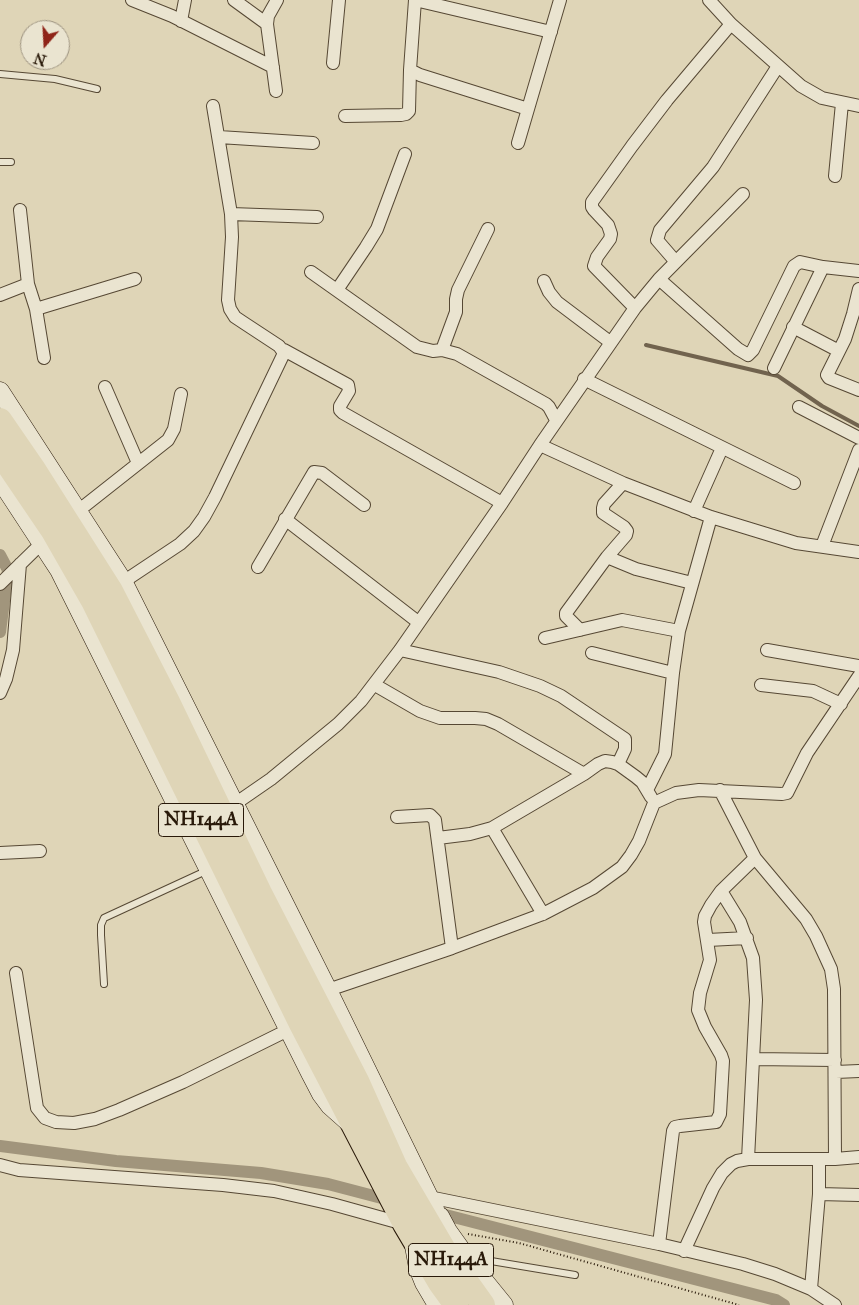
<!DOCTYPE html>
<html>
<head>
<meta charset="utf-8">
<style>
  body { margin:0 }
  #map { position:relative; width:859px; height:1305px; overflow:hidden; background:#dfd5b7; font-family:"IM FELL Great Primer",serif }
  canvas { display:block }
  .north { position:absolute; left:20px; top:20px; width:50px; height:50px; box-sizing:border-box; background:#eae4d0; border:1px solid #9d9380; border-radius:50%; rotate:199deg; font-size:14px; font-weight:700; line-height:20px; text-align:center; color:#291909 }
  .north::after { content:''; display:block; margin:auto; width:18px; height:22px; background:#8f2418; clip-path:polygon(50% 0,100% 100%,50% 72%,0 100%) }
</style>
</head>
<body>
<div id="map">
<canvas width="859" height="1305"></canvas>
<div class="north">N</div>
</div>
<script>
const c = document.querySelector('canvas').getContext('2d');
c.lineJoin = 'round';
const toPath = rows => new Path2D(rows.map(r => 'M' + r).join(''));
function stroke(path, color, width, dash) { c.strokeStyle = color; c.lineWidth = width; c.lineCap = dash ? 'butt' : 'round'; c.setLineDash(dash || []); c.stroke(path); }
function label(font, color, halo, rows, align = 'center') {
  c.font = font + ' "IM FELL Great Primer",serif'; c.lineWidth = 4; c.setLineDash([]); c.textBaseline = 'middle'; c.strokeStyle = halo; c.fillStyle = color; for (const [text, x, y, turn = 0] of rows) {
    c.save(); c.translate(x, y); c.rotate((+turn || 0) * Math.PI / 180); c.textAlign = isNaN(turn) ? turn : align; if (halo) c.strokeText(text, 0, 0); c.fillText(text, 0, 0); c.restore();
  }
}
const stream = toPath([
  [646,345,778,376,822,406,859,426]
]);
const canal = toPath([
  [0,555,8,570,0,632],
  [0,1146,116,1161,261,1173,328,1184,393,1201],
  [434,1212,776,1300,784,1305]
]);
const path = toPath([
  [468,1234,519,1243,739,1305]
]);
const lane = toPath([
  [0,74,55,79,97,89],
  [0,162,11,162],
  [104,984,101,935,101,925,104,918,208,870],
  [472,1261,491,1261,575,1275]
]);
const street = toPath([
  [132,0,172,16,273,67],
  [234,0,267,24],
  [415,0,410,70,420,75,528,109],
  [415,0,551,32],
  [709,0,731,24,801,86,822,98,859,106],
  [181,21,185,0],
  [333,63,339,0],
  [276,91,267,24,268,16,277,0],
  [345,116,401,115,406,114,409,111,410,70],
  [219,137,313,143],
  [518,143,560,0],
  [835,176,842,103],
  [231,214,317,217],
  [676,262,657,240,660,230,713,167,778,66],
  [311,272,417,347,433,351,442,350,457,354,546,404,549,407,556,420],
  [659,279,738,349,748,355,753,350,794,266,800,262,823,267],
  [544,281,549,292,557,302,610,342],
  [28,284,36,309,44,358],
  [859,289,853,314,845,339,827,375,829,378,859,390],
  [337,290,366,247,377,229,405,154],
  [0,295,28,284,20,210],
  [635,308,659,279,743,194],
  [36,309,135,279],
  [793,327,839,351],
  [284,350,348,385,349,391,340,406,340,410,343,413,502,503],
  [442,350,456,312,456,299,458,290,488,229],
  [774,368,823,267,859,271],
  [584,379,794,483],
  [105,387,138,463],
  [799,407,859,438],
  [540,445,635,308,594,266,597,257,610,239,611,234,608,225,594,210,592,207,592,202,632,146,667,100,731,24],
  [78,511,168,440,174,429,181,394],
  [694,511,722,448],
  [285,519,418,622],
  [822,546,859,450],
  [607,557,636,569,692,583],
  [258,567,314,472,322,473,364,505],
  [0,584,47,538],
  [117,586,180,544,194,531,204,517,215,497,284,353,279,346,244,323,235,317,230,309,228,300,232,237,231,214,213,106],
  [580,630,566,616,566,613,607,557,626,535,627,531,624,527,603,513,603,508,604,504,623,483],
  [545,638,622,620,679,631],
  [400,650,499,672,540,686,561,696,625,739,625,749,618,764],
  [767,650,859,666],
  [592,653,673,673],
  [375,685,420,711,440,718,475,718,486,719,498,724,584,774],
  [761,685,813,691,841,704],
  [0,693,6,679,13,650,20,564],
  [647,790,665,754,673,673,679,631,711,517],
  [229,808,271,779,338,724,361,701,400,650,502,503,540,445,623,483,711,517,796,543,859,552],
  [397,817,430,815,435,820,452,948],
  [492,828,543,914],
  [438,838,470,834,492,828,584,774,598,764,605,761,612,762,618,764,636,777,642,782,651,797],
  [0,853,40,851],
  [708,940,747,938],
  [16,973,37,1108,45,1118,56,1122,74,1123,95,1119,119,1110,183,1082,288,1030],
  [328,990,452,948,543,914,593,888,622,867,631,855,639,841,654,803,676,793,699,790,782,794,787,793,807,753,859,676],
  [753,1059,835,1060],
  [836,1072,859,1071],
  [748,1159,756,1000,753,958,740,922,721,891,755,858],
  [835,1159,859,1157],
  [0,1165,19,1170,223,1185,274,1191,332,1204,404,1224],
  [819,1194,819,1159],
  [429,1197,659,1244,743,1264,775,1274,811,1289,819,1194,859,1195],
  [659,1244,673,1131,675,1127,680,1126,716,1122,720,1114,723,1061,721,1055,705,1027,698,1010,700,993,710,960,704,922,705,916,711,905,721,891],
  [684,1251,713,1188,722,1173,731,1164,737,1161,748,1159,835,1159,834,989,831,969,816,936,806,919,755,858,720,790],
  [811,1289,835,1305]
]);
const secondary = toPath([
  [0,391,123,581,328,990,435,1209],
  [0,480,59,570,310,1073,321,1094,330,1106,348,1122],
  [440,1216,448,1231,478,1273,504,1305],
  [414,1246,418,1268,424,1283,437,1305]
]);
const highway = toPath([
  [0,420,33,468,111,591,168,702,260,893,357,1081,395,1166,446,1253,483,1305],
  [0,453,53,531,93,601,301,1024,405,1224,440,1283,456,1305]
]);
const shields = [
  [201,820,85],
  [451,1260,85]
];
const shieldNames = [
  ["NH144A",201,820],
  ["NH144A",451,1260]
];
stroke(stream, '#71634e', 4);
stroke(canal, '#a1957c', 12);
stroke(lane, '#564834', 8);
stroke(street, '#564834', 14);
stroke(secondary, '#291909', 19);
stroke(highway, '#291909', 26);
stroke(path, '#291909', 2, [1, 2.5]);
stroke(lane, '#eae4d0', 6);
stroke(street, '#eae4d0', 12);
stroke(secondary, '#eae4d0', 18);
stroke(highway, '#dfd5b7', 24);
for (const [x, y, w] of shields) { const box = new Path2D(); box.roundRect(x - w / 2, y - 16.5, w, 33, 4); c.fillStyle = '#eae4d0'; c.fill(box); stroke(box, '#291909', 1); }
label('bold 19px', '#291909', null, shieldNames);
</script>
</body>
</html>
